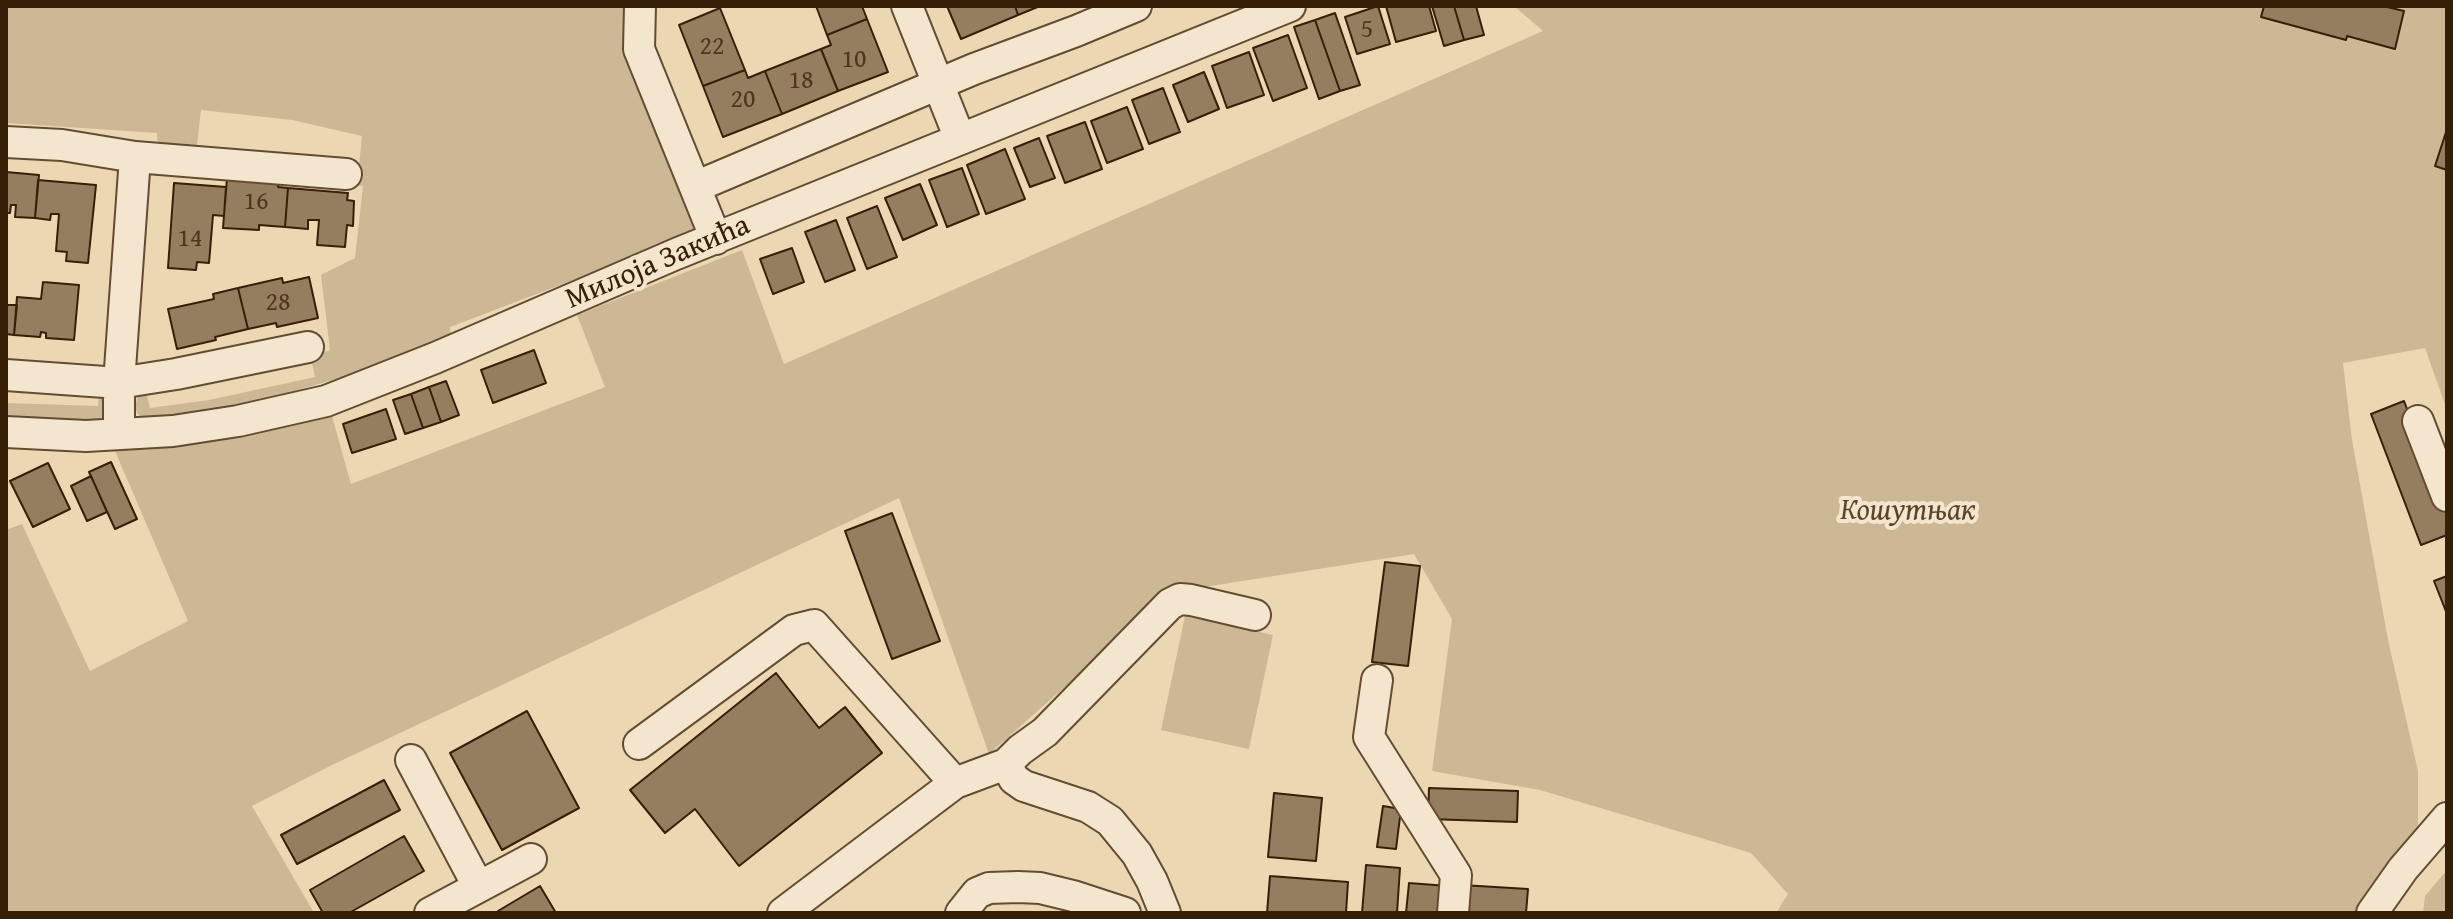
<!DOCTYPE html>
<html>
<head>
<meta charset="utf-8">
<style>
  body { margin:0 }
  #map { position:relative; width:2453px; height:919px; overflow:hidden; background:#ecd7b3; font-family:"Gentium Book Plus",serif }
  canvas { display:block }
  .frame { position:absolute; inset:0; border:8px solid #361e07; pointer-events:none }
</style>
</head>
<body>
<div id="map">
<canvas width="2453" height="919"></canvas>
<div class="frame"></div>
</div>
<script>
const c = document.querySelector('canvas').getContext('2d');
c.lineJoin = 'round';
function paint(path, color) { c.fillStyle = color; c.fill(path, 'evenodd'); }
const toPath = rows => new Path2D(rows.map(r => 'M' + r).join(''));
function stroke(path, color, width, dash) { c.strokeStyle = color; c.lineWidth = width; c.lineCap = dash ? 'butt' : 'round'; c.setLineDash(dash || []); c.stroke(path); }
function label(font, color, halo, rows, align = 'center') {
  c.font = font + ' "Gentium Book Plus",serif'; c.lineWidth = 8; c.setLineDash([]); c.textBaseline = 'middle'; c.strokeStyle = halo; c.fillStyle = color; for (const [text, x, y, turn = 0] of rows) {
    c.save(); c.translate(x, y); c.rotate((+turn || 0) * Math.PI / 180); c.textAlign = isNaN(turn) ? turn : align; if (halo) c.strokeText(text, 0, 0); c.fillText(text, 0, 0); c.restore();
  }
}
const green = toPath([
  [6,6,631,6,628,63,696,222,694,229,689,236,450,327,451,337,346,376,288,393,226,407,155,420,145,420,137,413,135,405,138,397,146,391,150,408,209,400,315,377,311,358,330,350,321,275,355,258,363,186,357,185,362,136,292,120,201,110,196,155,158,151,157,133,6,123],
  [1514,6,2447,6,2447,410,2425,348,2343,363,2352,440,2388,640,2418,771,2418,827,2380,885,2357,913,1776,913,1788,894,1751,853,1540,790,1432,771,1452,619,1414,554,1172,592,989,754,899,498,332,765,252,806,314,913,6,913,6,530,22,524,90,671,188,621,115,451,165,447,219,437,330,409,351,484,605,387,577,315,742,250,784,364,1543,31],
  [99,392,109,393,107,417,101,421,6,418,6,403,98,406],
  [1185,616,1273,635,1249,749,1161,730],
  [2447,870,2447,913,2423,913,2425,896]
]);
const building = toPath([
  [816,6,862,6,867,19,827,35,816,6],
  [947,6,1015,6,1018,15,961,39,947,6],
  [1015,6,1040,6,1018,15,1015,6],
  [1378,6,1390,44,1357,54,1345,17,1378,6],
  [1386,6,1429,6,1436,31,1396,42,1386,6],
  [1432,6,1454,6,1464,40,1444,46,1432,6],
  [1454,6,1476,6,1484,35,1464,40,1454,6],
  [2264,6,2383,6,2404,11,2395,49,2347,36,2346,40,2261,17,2264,6],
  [720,8,745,70,703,86,679,25,720,8],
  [1335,13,1360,85,1340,91,1315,20,1335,13],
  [867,19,888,72,838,91,821,49,831,45,827,35,867,19],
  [1315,20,1340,91,1319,99,1294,27,1315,20],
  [1288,35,1307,88,1273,101,1253,48,1288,35],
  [821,49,838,91,782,114,765,71,821,49],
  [1249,52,1264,95,1227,108,1212,66,1249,52],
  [745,70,748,78,765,71,782,114,723,137,703,86,745,70],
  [1204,72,1219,109,1188,122,1173,85,1204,72],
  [1163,88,1180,132,1149,144,1132,100,1163,88],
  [1127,107,1143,149,1107,163,1091,121,1127,107],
  [1085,122,1102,169,1065,183,1047,136,1085,122],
  [2447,129,2447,170,2435,166,2447,129],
  [1039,138,1055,178,1030,187,1014,148,1039,138],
  [1005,149,1025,199,986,214,967,165,1005,149],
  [962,168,979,214,947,227,929,180,962,168],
  [6,172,39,175,35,218,15,217,16,205,11,205,10,213,6,213,6,172],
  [227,178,279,182,278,187,288,188,285,227,259,225,259,230,223,228,227,178],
  [38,180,96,185,88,263,66,261,67,252,56,251,59,214,51,214,50,220,35,218,38,180],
  [174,183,226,187,224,216,213,215,209,263,197,262,196,270,168,268,174,183],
  [920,184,937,225,903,240,885,198,920,184],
  [288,188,348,193,347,200,354,201,353,226,347,225,345,247,317,245,319,220,308,220,308,229,285,227,288,188],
  [877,206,897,257,867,269,847,218,877,206],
  [836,220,855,270,825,282,805,232,836,220],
  [792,248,804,282,773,294,760,259,792,248],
  [309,277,318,318,277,327,276,323,248,329,238,288,282,278,283,283,309,277],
  [43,282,79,285,74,340,46,338,46,333,41,332,40,337,14,335,17,297,41,299,43,282],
  [238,288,248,329,215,337,216,340,177,349,168,309,214,299,213,294,238,288],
  [6,305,17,305,14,335,6,334,6,305],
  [534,350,546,383,493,403,481,370,534,350],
  [446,381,459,415,441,422,429,387,446,381],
  [429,387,441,422,423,428,411,394,429,387],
  [411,394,423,428,405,434,393,400,411,394],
  [2404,401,2447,514,2447,535,2421,545,2371,414,2404,401],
  [386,409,396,439,352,453,343,424,386,409],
  [111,462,137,519,115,529,89,472,111,462],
  [48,463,70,509,33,527,10,481,48,463],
  [91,476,107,512,87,521,71,486,91,476],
  [892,513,940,641,892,659,845,531,892,513],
  [1385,562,1420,566,1408,666,1372,662,1385,562],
  [2447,576,2447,614,2434,581,2447,576],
  [776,673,819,728,845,707,882,753,739,866,695,809,665,833,630,790,776,673],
  [527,711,579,808,502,850,450,753,527,711],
  [384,780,400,810,297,864,281,835,384,780],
  [1429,788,1518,791,1517,822,1428,819,1429,788],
  [1274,793,1322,798,1316,861,1268,857,1274,793],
  [1383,806,1401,809,1396,849,1377,847,1383,806],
  [404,836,424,871,349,913,323,913,310,890,404,836],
  [1366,865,1400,868,1397,913,1362,913,1366,865],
  [1270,876,1348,882,1346,913,1267,913,1270,876],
  [1409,883,1448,886,1446,913,1406,913,1409,883],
  [1462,885,1528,889,1526,913,1460,913,1462,885],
  [540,886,556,913,499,913,498,911,540,886]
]);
const minor = toPath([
  [640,6,639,49,716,239],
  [907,6,960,139],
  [6,142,62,145,135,157,346,174],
  [695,187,974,69,1076,31,1136,6],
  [6,375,119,383,176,374,308,347],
  [2418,421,2447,496],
  [6,432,86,436,173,431,238,421,326,401,435,358,676,254,1290,6],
  [119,434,119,383,135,157],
  [1377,680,1369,737,1456,875,1453,913],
  [639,744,794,630,814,625,955,783,783,913],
  [411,760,478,886],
  [955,783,1006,764],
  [430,913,531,859],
  [961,913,977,893,989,888,1018,887,1040,888,1073,896,1125,913],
  [1165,913,1152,881,1137,854,1110,821,1088,807,1024,786,1014,779,1006,764,1020,750,1045,732,1170,604,1180,599,1191,600,1255,615],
  [2372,913,2403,869,2447,818]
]);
const numberNames = [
  ["5",1367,30],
  ["22",712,47],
  ["10",854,60],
  ["18",801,81],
  ["20",743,100],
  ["16",256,202],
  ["14",190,239],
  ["28",278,303]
];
const streetNames = [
  ["Милоја Закића",658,263,-23]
];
const parkNames = [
  ["Кошутњак",1908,511]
];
paint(green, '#cdb896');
paint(building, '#957e60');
stroke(building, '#361e07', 2);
stroke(minor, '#644c32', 34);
stroke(minor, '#f3e5ce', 30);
label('26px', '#4e361d', null, numberNames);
label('30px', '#361e07', '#f3e5ce', streetNames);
label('italic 30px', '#5c442b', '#f3e5ce', parkNames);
</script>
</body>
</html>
